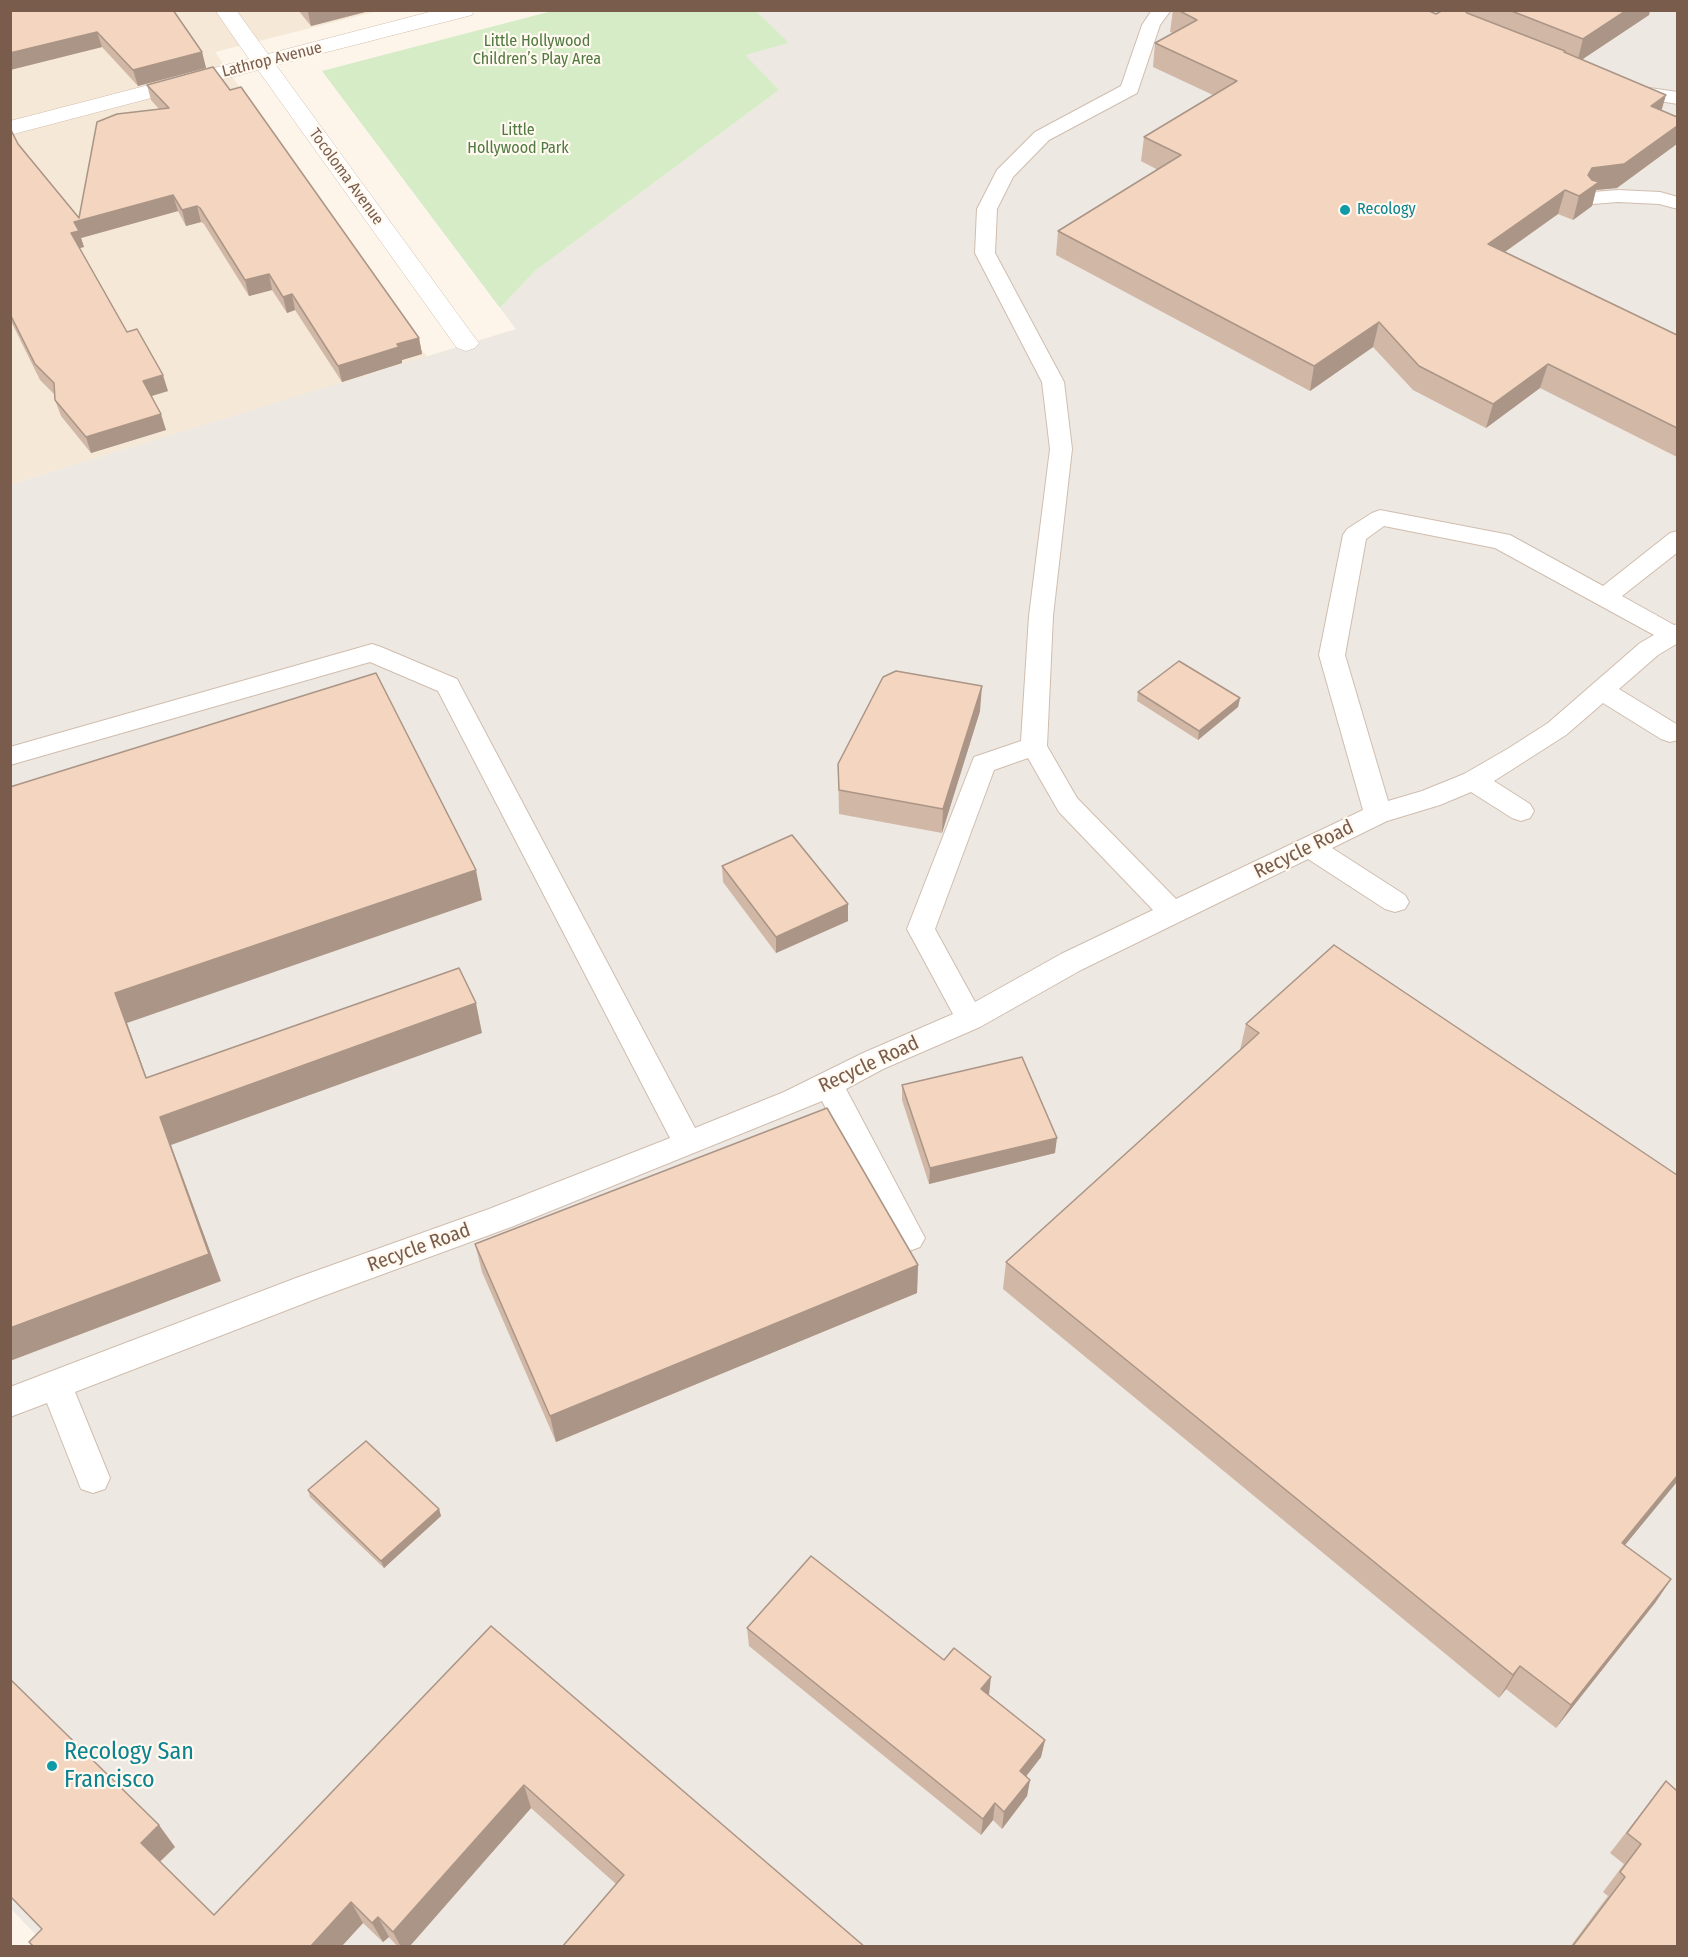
<!DOCTYPE html>
<html>
<head>
<meta charset="utf-8">
<style>
  body { margin:0 }
  #map { position:relative; width:1688px; height:1957px; overflow:hidden; background:#fdf5e9; font-family:"Fira Sans Condensed",sans-serif }
  canvas { display:block }
  .frame { position:absolute; inset:0; border:12px solid #795c4c; pointer-events:none }
</style>
</head>
<body>
<div id="map">
<canvas width="1688" height="1957"></canvas>
<div class="frame"></div>
</div>
<script>
const c = document.querySelector('canvas').getContext('2d');
c.lineJoin = 'round';
function paint(path, color) { c.fillStyle = color; c.fill(path, 'evenodd'); }
const toPath = rows => new Path2D(rows.map(r => 'M' + r).join(''));
function stroke(path, color, width, dash) { c.strokeStyle = color; c.lineWidth = width; c.lineCap = dash ? 'butt' : 'round'; c.setLineDash(dash || []); c.stroke(path); }
function label(font, color, halo, rows, align = 'center') {
  c.font = font + ' "Fira Sans Condensed",sans-serif'; c.lineWidth = 4.5; c.setLineDash([]); c.textBaseline = 'middle'; c.strokeStyle = halo; c.fillStyle = color; for (const [text, x, y, turn = 0] of rows) {
    c.save(); c.translate(x, y); c.rotate((+turn || 0) * Math.PI / 180); c.textAlign = isNaN(turn) ? turn : align; if (halo) c.strokeText(text, 0, 0); c.fillText(text, 0, 0); c.restore();
  }
}
const residential = toPath([
  [11,11,378,11,215,52,427,357,11,484]
]);
const industrial = toPath([
  [756,11,1677,11,1677,1946,47,1946,11,1909,11,484,516,329,500,308,535,271,779,90,744,55,788,43]
]);
const green = toPath([
  [552,11,756,11,789,43,745,55,779,90,535,271,500,308,322,71]
]);
const service = toPath([
  [1152,10,1171,10,1160,25,1137,93,1049,140,1013,177,997,209,995,253,1064,382,1072,449,1053,616,1047,746,1077,798,1176,899,1363,810,1319,655,1343,535,1347,529,1372,513,1380,510,1510,535,1603,586,1670,533,1678,531,1678,552,1622,596,1674,625,1678,624,1678,643,1658,655,1619,689,1678,725,1678,740,1670,742,1661,739,1603,703,1566,735,1494,781,1530,804,1534,811,1530,818,1521,821,1512,818,1471,792,1440,805,1387,821,1332,848,1405,895,1409,902,1405,909,1395,912,1385,909,1308,859,1081,970,980,1027,883,1069,846,1089,925,1238,920,1247,909,1251,898,1247,822,1101,511,1227,318,1298,75,1392,110,1478,105,1489,93,1493,81,1489,47,1403,10,1417,10,1387,296,1278,489,1209,670,1138,438,691,370,662,10,765,10,747,372,644,381,647,457,679,695,1128,784,1092,863,1053,953,1014,907,929,974,757,1021,741,1029,616,1050,449,1042,382,975,253,977,209,997,170,1035,132,1121,86,1142,25,1152,10],
  [1384,526,1495,548,1654,635,1640,643,1548,723,1509,748,1464,774,1422,791,1388,801,1345,655,1366,539,1384,526],
  [1028,758,1059,812,1153,910,1061,954,975,1002,935,929,994,770,1028,758],
  [1628,85,1678,92,1678,104,1621,95,1618,91,1621,87,1628,85],
  [1618,190,1660,192,1678,197,1678,209,1659,204,1618,202,1593,204,1586,202,1583,198,1586,194,1593,192,1618,190]
]);
const minor = toPath([
  [215,10,236,10,268,54,437,10,474,10,472,15,276,65,475,338,479,343,475,348,466,351,457,348,258,70,10,135,10,121,249,59,215,10]
]);
const wall = toPath([
  [10,10,202,52,206,68,138,86,102,47,10,70],
  [298,10,373,10,311,26],
  [1173,10,1427,10,1436,14,1467,13,1468,10,1650,10,1649,15,1582,59,1617,188,1596,190,1592,206,1573,220,1558,214,1505,252,1677,335,1677,457,1540,388,1486,428,1413,390,1373,347,1310,391,1056,255,1058,231,1158,170,1141,161,1144,137,1213,95,1153,67,1155,43,1173,33,1170,32],
  [147,85,230,90,419,338,422,354,402,360,402,363,342,382,295,310,287,313,272,290,249,296,204,224,201,222,186,226,178,211,81,238,84,247,79,248,127,332,168,391,152,396,166,430,91,453,61,416,55,400,55,395,40,380,10,319,10,128,18,144,79,218,159,109,151,100],
  [1138,692,1240,698,1238,707,1198,740,1137,701],
  [980,711,942,833,839,814,838,764],
  [722,866,848,921,776,953,723,882],
  [1246,1024,1677,1175,1625,1545,1671,1579,1655,1603,1556,1728,1506,1689,1499,1698,1003,1289,1006,1262,1240,1050],
  [902,1085,1055,1153,929,1184,902,1100],
  [475,1244,918,1265,917,1293,556,1442,482,1272],
  [308,1490,439,1509,441,1516,384,1568,310,1497],
  [491,1626,865,1947,616,1884,531,1808,409,1947,398,1947,389,1937,383,1942,363,1923,341,1947,34,1947,42,1929,175,1847,160,1862,214,1915],
  [747,1628,989,1695,1045,1740,1041,1757,1026,1776,1030,1780,1027,1796,1002,1829,993,1820,981,1835,749,1646],
  [1666,1781,1677,1947,1570,1947,1608,1896,1603,1892,1624,1864,1610,1853]
]);
const shadedWall = toPath([
  [314,10,373,10,311,26,308,12],
  [1627,10,1650,10,1649,15,1577,63,1583,39],
  [97,32,102,47,10,70,10,53],
  [202,52,206,68,138,86,133,70],
  [1666,95,1659,119,1651,106],
  [1677,126,1677,144,1617,188,1596,190,1592,206,1573,220,1579,196,1592,168],
  [1565,190,1558,214,1482,268,1488,244],
  [173,195,178,211,81,238,84,247,76,249,71,233,74,222],
  [197,206,201,222,186,226,182,210],
  [269,274,272,290,249,296,245,280],
  [292,294,295,310,287,313,283,297],
  [1379,322,1373,347,1310,391,1314,366],
  [419,338,422,354,402,360,402,363,342,382,338,366,397,344],
  [1548,364,1540,388,1486,428,1493,404],
  [163,375,168,391,148,397,143,381],
  [161,414,166,430,91,453,86,437],
  [982,686,980,711,942,833,943,809],
  [1240,698,1238,707,1198,740,1199,731],
  [476,870,482,900,127,1023,157,1107,146,1078,115,993],
  [848,904,848,921,776,953,776,937],
  [476,1003,482,1033,171,1145,221,1281,10,1361,10,1328,160,1117],
  [1057,1138,1055,1153,929,1184,930,1168],
  [918,1265,917,1293,556,1442,550,1416],
  [1677,1476,1677,1482,1607,1567,1622,1543],
  [439,1509,441,1516,384,1568,381,1561],
  [1671,1579,1655,1603,1556,1728,1571,1705],
  [1520,1666,1506,1689,1499,1698,1513,1675],
  [991,1677,989,1695,979,1707,981,1689],
  [1045,1740,1041,1757,1017,1788,1020,1771],
  [1030,1780,1027,1796,1002,1829,1004,1812],
  [524,1785,531,1808,409,1947,401,1947,393,1932],
  [995,1803,993,1820,981,1835,983,1819],
  [159,1825,175,1847,157,1864,141,1843],
  [351,1902,363,1923,341,1947,310,1947],
  [378,1917,389,1937,383,1942,372,1923]
]);
const building = toPath([
  [10,10,173,10,202,52,133,70,97,32,10,53,10,10],
  [1178,10,1427,10,1436,14,1443,10,1464,10,1467,13,1565,51,1564,52,1666,95,1651,106,1677,117,1677,126,1624,164,1592,168,1588,175,1592,180,1599,182,1579,196,1565,190,1488,244,1677,335,1677,428,1548,364,1493,404,1419,366,1379,322,1314,366,1058,231,1181,155,1144,137,1237,81,1155,43,1197,20,1178,10],
  [1509,10,1627,10,1583,39,1509,10],
  [213,67,230,90,241,87,419,338,397,344,399,347,338,366,292,294,283,297,269,274,245,280,200,208,197,206,182,210,173,195,74,222,79,231,71,233,127,332,137,329,163,375,143,381,161,414,86,437,55,400,54,383,35,364,10,314,10,128,18,144,79,218,97,122,117,114,169,108,147,85,213,67],
  [1179,661,1240,698,1199,731,1138,692,1179,661],
  [896,671,982,686,943,809,839,790,838,764,883,677,896,671],
  [376,673,476,870,115,993,146,1078,459,968,476,1003,160,1117,209,1254,10,1328,10,787,376,673],
  [792,835,848,904,776,937,722,866,792,835],
  [1334,945,1677,1175,1677,1476,1622,1543,1671,1579,1571,1705,1520,1666,1513,1675,1006,1262,1259,1033,1246,1024,1334,945],
  [1022,1057,1057,1138,930,1168,902,1085,1022,1057],
  [827,1108,918,1265,550,1416,475,1244,827,1108],
  [366,1441,439,1509,381,1561,308,1490,366,1441],
  [811,1556,944,1660,954,1648,991,1677,981,1689,1045,1740,1020,1771,1030,1780,1004,1812,995,1803,983,1819,747,1628,811,1556],
  [491,1626,865,1947,562,1947,624,1875,524,1785,393,1932,378,1917,372,1923,351,1902,310,1947,34,1947,29,1942,42,1929,10,1896,10,1679,159,1825,141,1843,214,1915,491,1626],
  [1666,1781,1677,1791,1677,1947,1572,1947,1625,1877,1620,1872,1641,1844,1627,1833,1666,1781]
]);
const markers = [
  [1345,210,6,"#0f9aa8"],
  [52,1766,6,"#0f9aa8"]
];
const farParknames = [
  ["Little Hollywood",537,42],
  ["Children’s Play Area",537,60],
  ["Little",518,131],
  ["Hollywood Park",518,149]
];
const farStreetnames = [
  ["Lathrop Avenue",272,60,-14],
  ["Tocoloma Avenue",346,177,54]
];
const farCulturenames = [
  ["Recology",1357,210]
];
const streetNames = [
  ["Recycle Road",1304,850,-26],
  ["Recycle Road",869,1065,-25],
  ["Recycle Road",419,1248,-20]
];
const nearCulturenames = [
  ["Recology San",64,1752],
  ["Francisco",64,1780]
];
paint(residential, '#f5e8d7');
paint(industrial, '#eee8e2');
paint(green, '#d5ecc7');
stroke(service, '#d0bdae', 2);
stroke(minor, '#d0bdae', 1);
paint(service, '#fff');
paint(minor, '#fff');
paint(wall, '#d1b7a5');
paint(shadedWall, '#aa9586');
paint(building, '#f3d5c0');
stroke(building, '#aa9586', 1.5);
for (const [x, y, r, color] of markers) { const dot = new Path2D(); dot.arc(x, y, r, 0, 2 * Math.PI); c.fillStyle = color; c.fill(dot); stroke(dot, '#fff9f0', 2); }
label('16px', '#507941', '#fff9f0', farParknames);
label('16px', '#795c4c', '#fff9f0', farStreetnames);
label('16px', '#0d838f', '#fff9f0', farCulturenames, 'left');
label('20px', '#795c4c', '#fff9f0', streetNames);
label('24px', '#0d838f', '#fff9f0', nearCulturenames, 'left');
</script>
</body>
</html>
